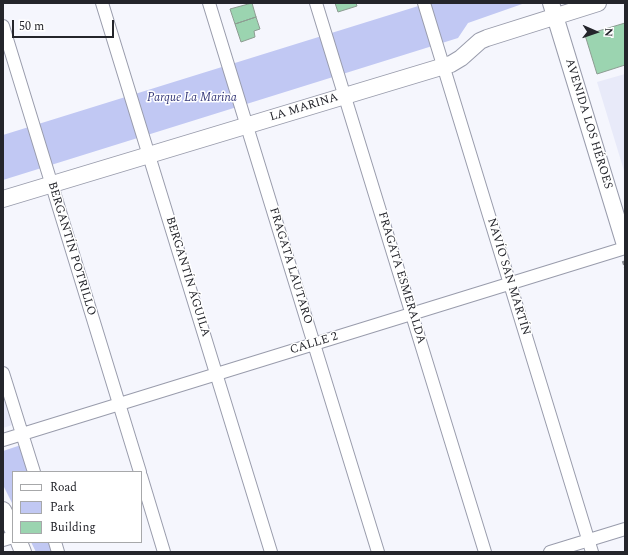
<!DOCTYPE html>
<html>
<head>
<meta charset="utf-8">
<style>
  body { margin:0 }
  #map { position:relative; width:628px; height:555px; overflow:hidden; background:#f5f6fd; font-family:Spectral,serif }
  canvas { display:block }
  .frame { position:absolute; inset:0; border:4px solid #24252b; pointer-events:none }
  .legend { position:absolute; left:12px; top:471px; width:130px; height:72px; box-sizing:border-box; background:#fff; border:1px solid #a7a8aa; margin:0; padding:5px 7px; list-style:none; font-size:12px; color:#24252b }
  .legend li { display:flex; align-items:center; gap:8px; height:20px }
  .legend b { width:20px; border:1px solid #a7a8aa }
  .north { position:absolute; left:576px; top:12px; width:40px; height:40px; -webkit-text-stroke:3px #fff; paint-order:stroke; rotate:92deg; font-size:11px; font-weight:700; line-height:16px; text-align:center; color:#24252b }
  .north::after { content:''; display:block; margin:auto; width:14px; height:18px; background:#24252b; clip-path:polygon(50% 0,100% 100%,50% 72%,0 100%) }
  .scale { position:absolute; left:12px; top:20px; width:102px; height:18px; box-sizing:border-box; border:2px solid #24252b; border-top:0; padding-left:5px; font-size:12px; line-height:14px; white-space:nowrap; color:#24252b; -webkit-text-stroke:3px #fff; paint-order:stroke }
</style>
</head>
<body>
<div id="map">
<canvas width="628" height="555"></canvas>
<div class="frame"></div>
<ul class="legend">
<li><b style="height:5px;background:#fff"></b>Road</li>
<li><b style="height:11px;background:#c1c8f3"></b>Park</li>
<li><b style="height:11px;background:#9bd4b0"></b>Building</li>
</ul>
<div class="north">N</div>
<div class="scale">50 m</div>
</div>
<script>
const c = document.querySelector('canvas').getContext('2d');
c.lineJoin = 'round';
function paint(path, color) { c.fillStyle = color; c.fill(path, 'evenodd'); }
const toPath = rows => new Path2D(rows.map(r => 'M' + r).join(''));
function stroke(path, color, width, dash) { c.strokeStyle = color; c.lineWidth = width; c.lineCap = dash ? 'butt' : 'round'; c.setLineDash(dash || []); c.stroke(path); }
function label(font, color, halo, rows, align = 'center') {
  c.font = font + ' Spectral,serif'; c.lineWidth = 3; c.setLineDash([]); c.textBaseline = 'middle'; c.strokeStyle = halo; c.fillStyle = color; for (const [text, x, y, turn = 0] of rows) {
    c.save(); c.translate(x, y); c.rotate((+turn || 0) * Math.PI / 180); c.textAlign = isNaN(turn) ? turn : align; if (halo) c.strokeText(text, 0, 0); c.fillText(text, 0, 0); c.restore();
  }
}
const built = toPath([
  [625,74,625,174,597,82],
  [3,394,12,425,3,428]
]);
const green = toPath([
  [428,3,525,3,468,23,458,38,3,180,3,135],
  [21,445,29,472,13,472,13,505,3,485,3,451],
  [31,542,51,542,54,552,36,552]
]);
const building = toPath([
  [252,3,256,17,235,24,230,9,252,3],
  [335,3,356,3,357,6,338,12,335,3],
  [256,17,260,29,254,31,255,37,241,42,235,24,256,17],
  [625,23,625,65,597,74,585,35,625,23]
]);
const path = toPath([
  [623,261,625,267]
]);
const minor = toPath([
  [102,3,271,552],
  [209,3,378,552],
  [316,3,485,552],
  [424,3,592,552],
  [3,26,140,472],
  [3,373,34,472],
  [3,440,625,248],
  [141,476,164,552],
  [3,540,13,537],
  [55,542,58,552],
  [550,552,625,529]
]);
const tertiary = toPath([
  [551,3,625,245],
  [3,199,451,64,461,58,480,41,487,38,598,3],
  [3,510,13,530],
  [19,542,23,552]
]);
const parkNames = [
  ["Parque La Marina",192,99]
];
const streetNames = [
  ["LA MARINA",304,108,-17],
  ["AVENIDA LOS HÉROES",588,124,73],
  ["BERGANTÍN POTRILLO",71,249,73],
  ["FRAGATA LAUTARO",290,266,73],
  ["BERGANTÍN ÁGUILA",187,277,73],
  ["NAVÍO SAN MARTÍN",508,277,73],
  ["FRAGATA ESMERALDA",401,278,73],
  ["CALLE 2",314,344,-17]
];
paint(built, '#e8eaf9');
paint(green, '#c1c8f3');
paint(building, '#9bd4b0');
stroke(building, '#8d9c92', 1);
stroke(minor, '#999cac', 14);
stroke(tertiary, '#999cac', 18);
stroke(path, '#8a8b92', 2.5, [4, 2]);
stroke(minor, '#fff', 12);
stroke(tertiary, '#fff', 16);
label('italic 12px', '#353879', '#fff', parkNames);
label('12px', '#24252b', '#fff', streetNames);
</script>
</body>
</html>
